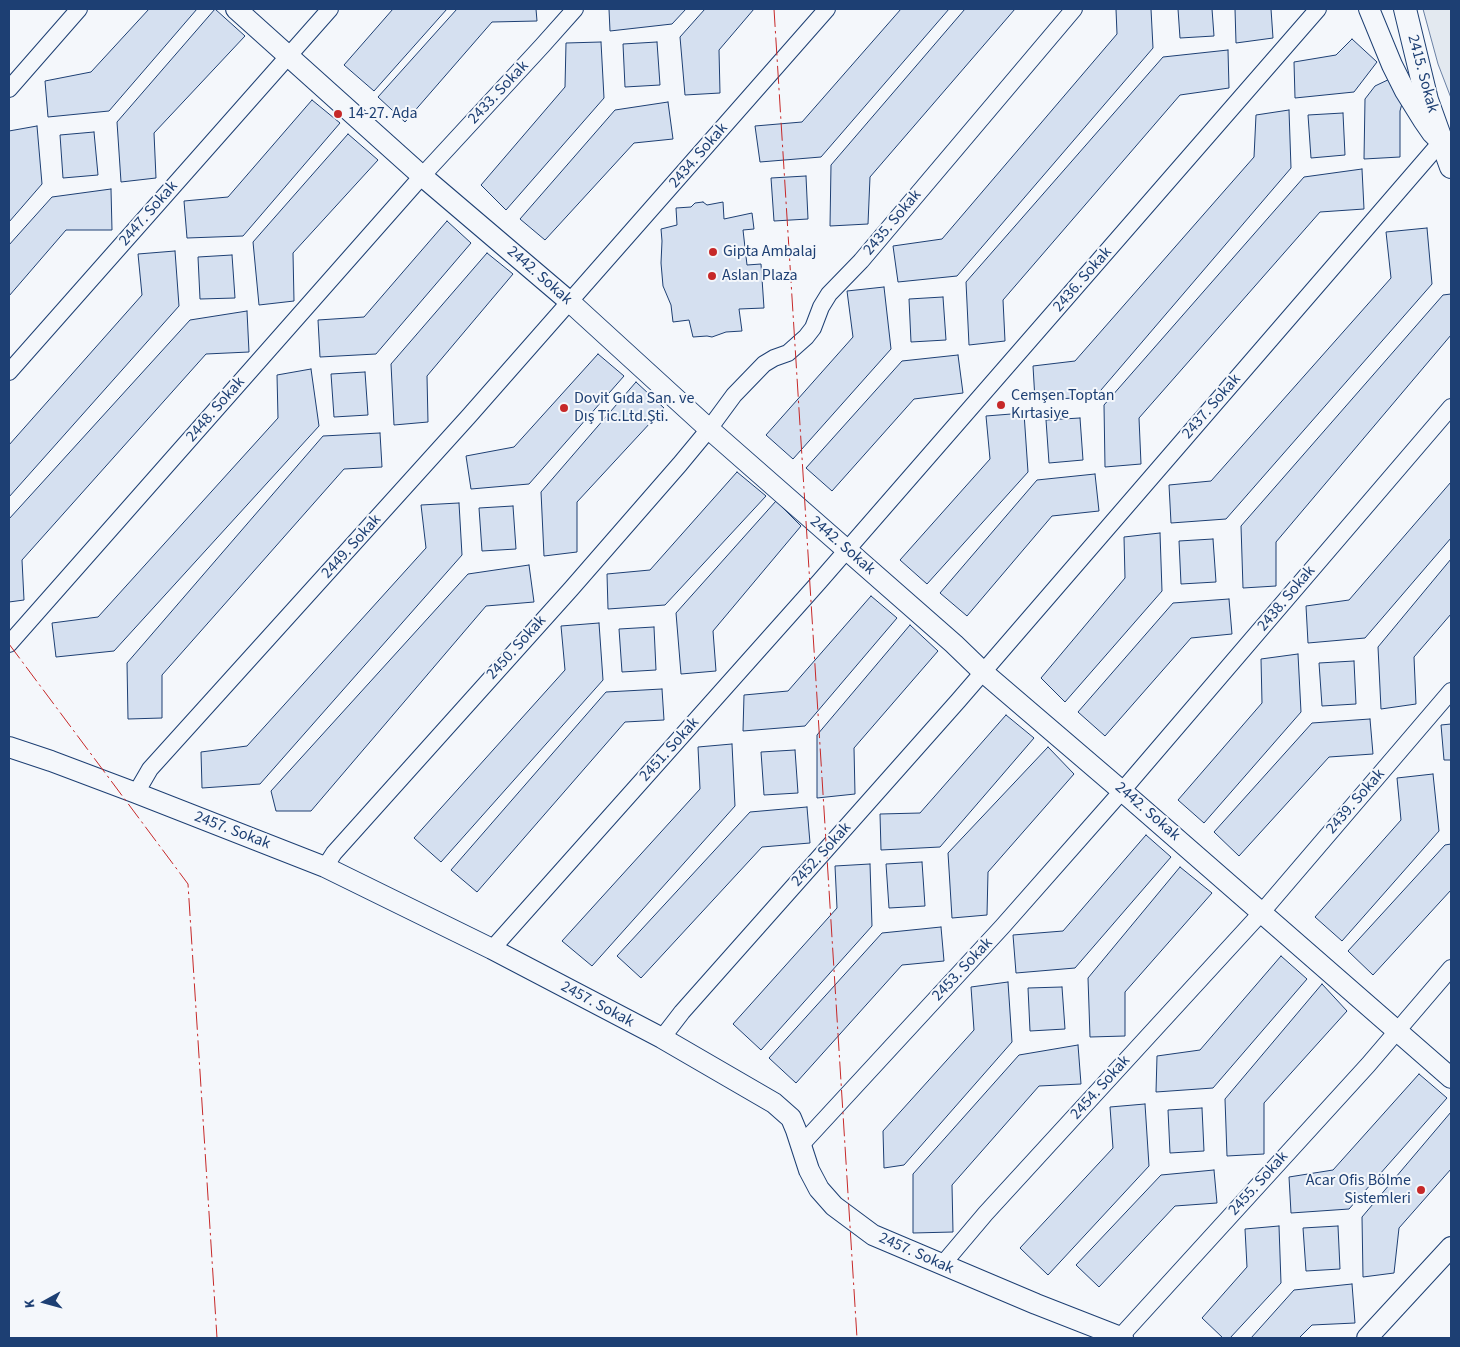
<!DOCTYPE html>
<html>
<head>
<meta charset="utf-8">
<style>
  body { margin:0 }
  #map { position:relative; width:1460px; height:1347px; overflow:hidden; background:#f4f7fb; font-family:"Source Sans 3",sans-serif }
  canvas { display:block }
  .frame { position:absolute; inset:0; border:10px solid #1d3f73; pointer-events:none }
  .north { position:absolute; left:20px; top:1277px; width:50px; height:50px; -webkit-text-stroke:4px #f4f7fb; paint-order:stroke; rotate:263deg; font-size:14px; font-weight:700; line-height:20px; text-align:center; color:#1d3f73 }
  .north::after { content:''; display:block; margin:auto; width:18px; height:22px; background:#1d3f73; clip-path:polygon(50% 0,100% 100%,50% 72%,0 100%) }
</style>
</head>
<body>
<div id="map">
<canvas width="1460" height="1347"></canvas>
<div class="frame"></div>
<div class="north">K</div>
</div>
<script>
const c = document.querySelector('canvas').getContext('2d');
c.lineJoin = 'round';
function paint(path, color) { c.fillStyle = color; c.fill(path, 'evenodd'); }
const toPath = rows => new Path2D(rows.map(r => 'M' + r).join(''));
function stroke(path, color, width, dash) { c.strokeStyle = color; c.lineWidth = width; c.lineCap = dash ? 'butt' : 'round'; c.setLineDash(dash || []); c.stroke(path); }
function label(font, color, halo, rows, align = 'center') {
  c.font = font + ' "Source Sans 3",sans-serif'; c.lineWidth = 4; c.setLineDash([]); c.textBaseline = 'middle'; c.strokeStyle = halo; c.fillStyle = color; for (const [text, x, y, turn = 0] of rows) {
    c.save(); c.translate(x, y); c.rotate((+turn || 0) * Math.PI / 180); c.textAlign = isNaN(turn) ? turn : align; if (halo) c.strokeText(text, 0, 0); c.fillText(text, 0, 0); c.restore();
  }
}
const green = toPath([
  [1423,9,1451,9,1451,98,1438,64,1423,9]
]);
const building = toPath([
  [149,9,197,9,109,111,48,117,45,81,91,72,149,9],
  [215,9,245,36,154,133,156,178,121,182,117,122,215,9],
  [393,9,447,9,374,91,344,65,393,9],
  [457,9,536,9,537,21,492,22,405,122,378,97,457,9],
  [609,9,686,9,672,24,610,31,609,9],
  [705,9,754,9,719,50,720,93,685,95,680,37,705,9],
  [901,9,949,9,821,157,760,162,755,126,802,122,901,9],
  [965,9,1015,9,870,177,868,224,830,226,831,165,965,9],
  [1116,9,1151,9,1153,48,957,276,898,282,893,246,942,239,1117,34,1116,9],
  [1178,9,1212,9,1214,36,1180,38,1178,9],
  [1235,9,1271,9,1273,38,1236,43,1235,9],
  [1352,39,1377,62,1354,92,1295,98,1294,62,1336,55,1352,39],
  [601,42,604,98,506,210,481,185,565,87,566,43,601,42],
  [657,42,660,85,625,87,623,44,657,42],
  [1228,50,1229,88,1180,95,1003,300,1005,341,969,345,966,282,1163,57,1228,50],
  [1394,77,1403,100,1400,111,1400,157,1364,159,1365,99,1375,86,1394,77],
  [312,100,340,123,243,236,187,238,184,201,228,197,312,100],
  [668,102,673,139,634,143,545,240,520,219,615,110,668,102],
  [1289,110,1291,168,1095,397,1035,400,1033,366,1075,361,1254,157,1256,115,1289,110],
  [1343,113,1345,155,1311,158,1308,115,1343,113],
  [37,126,42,184,9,222,9,131,37,126],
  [94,132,98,175,63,178,60,135,94,132],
  [348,134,378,160,293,253,294,301,259,305,253,242,348,134],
  [1362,169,1364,209,1320,212,1139,418,1141,464,1105,467,1104,405,1304,177,1362,169],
  [806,176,808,219,774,221,771,178,806,176],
  [111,189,112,230,66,230,9,296,9,245,52,197,111,189],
  [703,202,707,205,723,202,724,219,752,213,754,229,743,230,747,265,761,264,764,308,739,309,742,331,726,332,712,337,707,336,693,337,689,320,673,322,671,305,663,286,661,263,662,241,661,229,677,225,676,208,691,207,695,203,703,202],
  [447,221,471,243,376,354,320,357,318,320,364,317,447,221],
  [1427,228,1432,284,1226,519,1171,523,1169,485,1211,481,1391,278,1386,232,1427,228],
  [175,251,179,306,9,497,9,445,142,295,138,254,175,251],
  [487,253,513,274,427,376,428,422,394,425,391,364,487,253],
  [232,255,235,298,200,299,198,257,232,255],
  [884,287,891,349,793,459,766,435,853,337,847,291,884,287],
  [1451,294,1451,335,1276,542,1276,586,1243,588,1241,526,1443,295,1451,294],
  [943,297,946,340,911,342,909,299,943,297],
  [247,311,249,352,206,354,22,560,24,600,9,602,9,519,190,320,247,311],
  [598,354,624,376,529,484,471,489,466,456,514,447,598,354],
  [958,355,963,393,914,399,832,491,806,468,902,361,958,355],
  [311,369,319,426,114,651,56,657,52,623,98,617,278,418,277,375,311,369],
  [365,372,368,415,334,417,331,374,365,372],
  [636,382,664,408,577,502,577,552,544,556,541,492,636,382],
  [1024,413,1028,472,927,584,900,560,990,459,986,416,1024,413],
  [1080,418,1083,460,1049,463,1046,420,1080,418],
  [380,433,382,467,344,469,162,675,162,718,128,719,127,663,323,436,380,433],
  [737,472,766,496,665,605,608,609,607,574,650,570,737,472],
  [1095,474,1099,511,1052,516,967,616,940,593,1037,480,1095,474],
  [1451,482,1451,538,1365,638,1308,643,1306,606,1349,600,1451,482],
  [776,501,801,526,713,631,716,671,681,674,676,613,776,501],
  [459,503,462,555,260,784,202,788,201,752,247,746,426,548,421,505,459,503],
  [513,506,516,549,482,551,479,508,513,506],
  [1160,533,1162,591,1065,702,1041,678,1125,578,1124,537,1160,533],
  [1213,539,1216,582,1181,584,1179,541,1213,539],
  [1451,559,1451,614,1414,657,1416,704,1381,709,1378,647,1451,559],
  [529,565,534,602,486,606,311,811,276,811,271,791,468,574,529,565],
  [871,596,897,618,805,726,743,731,744,695,788,691,871,596],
  [1229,599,1232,634,1191,638,1105,736,1078,712,1173,603,1229,599],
  [599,623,603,680,441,862,414,838,565,670,561,626,599,623],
  [910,625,938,651,854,748,855,794,817,798,817,735,910,625],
  [654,627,656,670,622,672,619,629,654,627],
  [1298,654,1301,712,1204,823,1178,800,1262,703,1261,659,1298,654],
  [1354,661,1356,704,1322,706,1319,663,1354,661],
  [662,689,664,720,625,722,477,892,451,870,606,692,662,689],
  [1006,715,1034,738,940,847,881,850,880,814,920,813,1006,715],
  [1370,719,1373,754,1329,757,1239,856,1214,832,1312,723,1370,719],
  [1451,724,1451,760,1444,760,1441,725,1451,724],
  [732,744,735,806,592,966,562,941,700,789,698,747,732,744],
  [1048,747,1074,774,988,872,987,915,952,918,948,853,1048,747],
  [795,750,798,793,764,795,761,752,795,750],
  [1433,774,1439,831,1342,941,1315,917,1401,820,1397,778,1433,774],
  [807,807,810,843,762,847,641,978,617,956,750,812,807,807],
  [1146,835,1171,857,1075,968,1016,973,1013,935,1063,931,1146,835],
  [1451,844,1451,890,1373,975,1348,951,1445,845,1451,844],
  [922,862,925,906,889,908,886,864,922,862],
  [870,864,872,926,761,1050,733,1024,837,908,835,866,870,864],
  [1180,867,1212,893,1125,992,1125,1036,1090,1037,1088,978,1180,867],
  [941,927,944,961,902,965,796,1083,769,1058,882,933,941,927],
  [1281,956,1307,979,1213,1088,1156,1092,1157,1056,1200,1050,1281,956],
  [1008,982,1012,1042,904,1165,884,1168,883,1131,974,1030,971,987,1008,982],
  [1322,984,1347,1011,1264,1103,1264,1154,1227,1156,1225,1099,1322,984],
  [1062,987,1065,1029,1030,1031,1028,988,1062,987],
  [1078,1045,1081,1084,1039,1086,952,1185,953,1232,913,1233,913,1174,1019,1055,1078,1045],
  [1419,1074,1447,1098,1349,1209,1291,1213,1289,1177,1333,1170,1419,1074],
  [1145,1104,1149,1166,1048,1275,1020,1248,1113,1148,1110,1107,1145,1104],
  [1202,1108,1204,1151,1170,1153,1168,1110,1202,1108],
  [1451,1112,1451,1169,1399,1228,1394,1273,1363,1277,1362,1217,1451,1112],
  [1214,1170,1217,1203,1175,1206,1099,1287,1076,1265,1161,1175,1214,1170],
  [1279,1226,1281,1283,1230,1338,1223,1338,1202,1318,1247,1267,1245,1229,1279,1226],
  [1338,1226,1340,1269,1306,1271,1303,1228,1338,1226],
  [1352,1284,1355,1323,1312,1325,1299,1338,1251,1338,1294,1290,1352,1284]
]);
const minor = toPath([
  [9,89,79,9],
  [9,372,330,9],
  [9,644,422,176,542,46,575,9],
  [136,793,150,769,469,416,827,9],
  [325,867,334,853,571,589,680,464,709,429,734,395,764,364,774,358,788,353,806,337,813,328,821,307,829,294,861,261,1074,9],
  [492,949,819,582,1318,9],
  [662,1038,682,1012,958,701,1441,142],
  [800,1146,1002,927,1122,791,1451,407],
  [942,1265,986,1213,1262,912,1451,691],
  [1120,1337,1368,1065,1451,968]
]);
const tertiary = toPath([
  [236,9,422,176,570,302,709,429,954,644,983,672,1122,791,1451,1078],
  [1369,9,1392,65,1405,91,1423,120,1432,133,1438,139],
  [9,747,51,761,136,793,325,867,492,949,662,1038,774,1103,791,1118,796,1130,809,1170,819,1189,834,1206,873,1235,1036,1304,1123,1338],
  [1367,1338,1451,1247]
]);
const secondary = toPath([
  [1405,9,1427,100,1451,167]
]);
const power = toPath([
  [774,9,857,1338],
  [9,644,188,884,217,1338]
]);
const markers = [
  [338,114,5,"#c62828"],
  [713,252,5,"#c62828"],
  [712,276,5,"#c62828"],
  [1001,405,5,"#c62828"],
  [564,408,5,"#c62828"],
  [1421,1190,5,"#c62828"]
];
const streetNames = [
  ["2415. Sokak",1422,74,75],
  ["2433. Sokak",499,93,-47],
  ["2434. Sokak",699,156,-49],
  ["2447. Sokak",149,214,-49],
  ["2435. Sokak",893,223,-50],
  ["2442. Sokak",539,276,41],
  ["2436. Sokak",1083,280,-49],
  ["2437. Sokak",1212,407,-49],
  ["2448. Sokak",216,410,-49],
  ["2442. Sokak",842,546,41],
  ["2449. Sokak",352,547,-48],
  ["2438. Sokak",1287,599,-50],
  ["2450. Sokak",517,648,-48],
  ["2451. Sokak",670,750,-48],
  ["2439. Sokak",1356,802,-49],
  ["2442. Sokak",1147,812,41],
  ["2457. Sokak",232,831,21],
  ["2452. Sokak",822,855,-48],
  ["2453. Sokak",963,970,-47],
  ["2457. Sokak",597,1005,28],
  ["2454. Sokak",1101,1088,-48],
  ["2455. Sokak",1259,1184,-48],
  ["2457. Sokak",916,1254,24]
];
const poiNames = [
  ["14-27. Ada",348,114],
  ["Gipta Ambalaj",723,252],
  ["Aslan Plaza",722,276],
  ["Cemşen Toptan",1011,396],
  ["Kırtasiye",1011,414],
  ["Dovit Gıda San. ve",574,399],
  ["Dış Tic.Ltd.Şti.",574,417],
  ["Acar Ofis Bölme",1411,1181,"right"],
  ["Sistemleri",1411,1199,"right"]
];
paint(green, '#e3e9f0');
stroke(green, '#687fa3', 1);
paint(building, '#d5e0f0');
stroke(building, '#1d3f73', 1);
stroke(minor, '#1d3f73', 18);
stroke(tertiary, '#1d3f73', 22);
stroke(secondary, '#1d3f73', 24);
stroke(minor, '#f4f7fb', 16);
stroke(tertiary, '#f4f7fb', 20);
stroke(secondary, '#f4f7fb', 22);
stroke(power, '#c62828', 1, [18, 4, 2.5, 4]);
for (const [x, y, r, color] of markers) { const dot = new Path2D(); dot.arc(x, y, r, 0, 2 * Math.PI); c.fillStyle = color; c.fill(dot); stroke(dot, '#f4f7fb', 2); }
label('16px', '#1d3f73', '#f4f7fb', streetNames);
label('16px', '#1d3f73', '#f4f7fb', poiNames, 'left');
</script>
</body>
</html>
